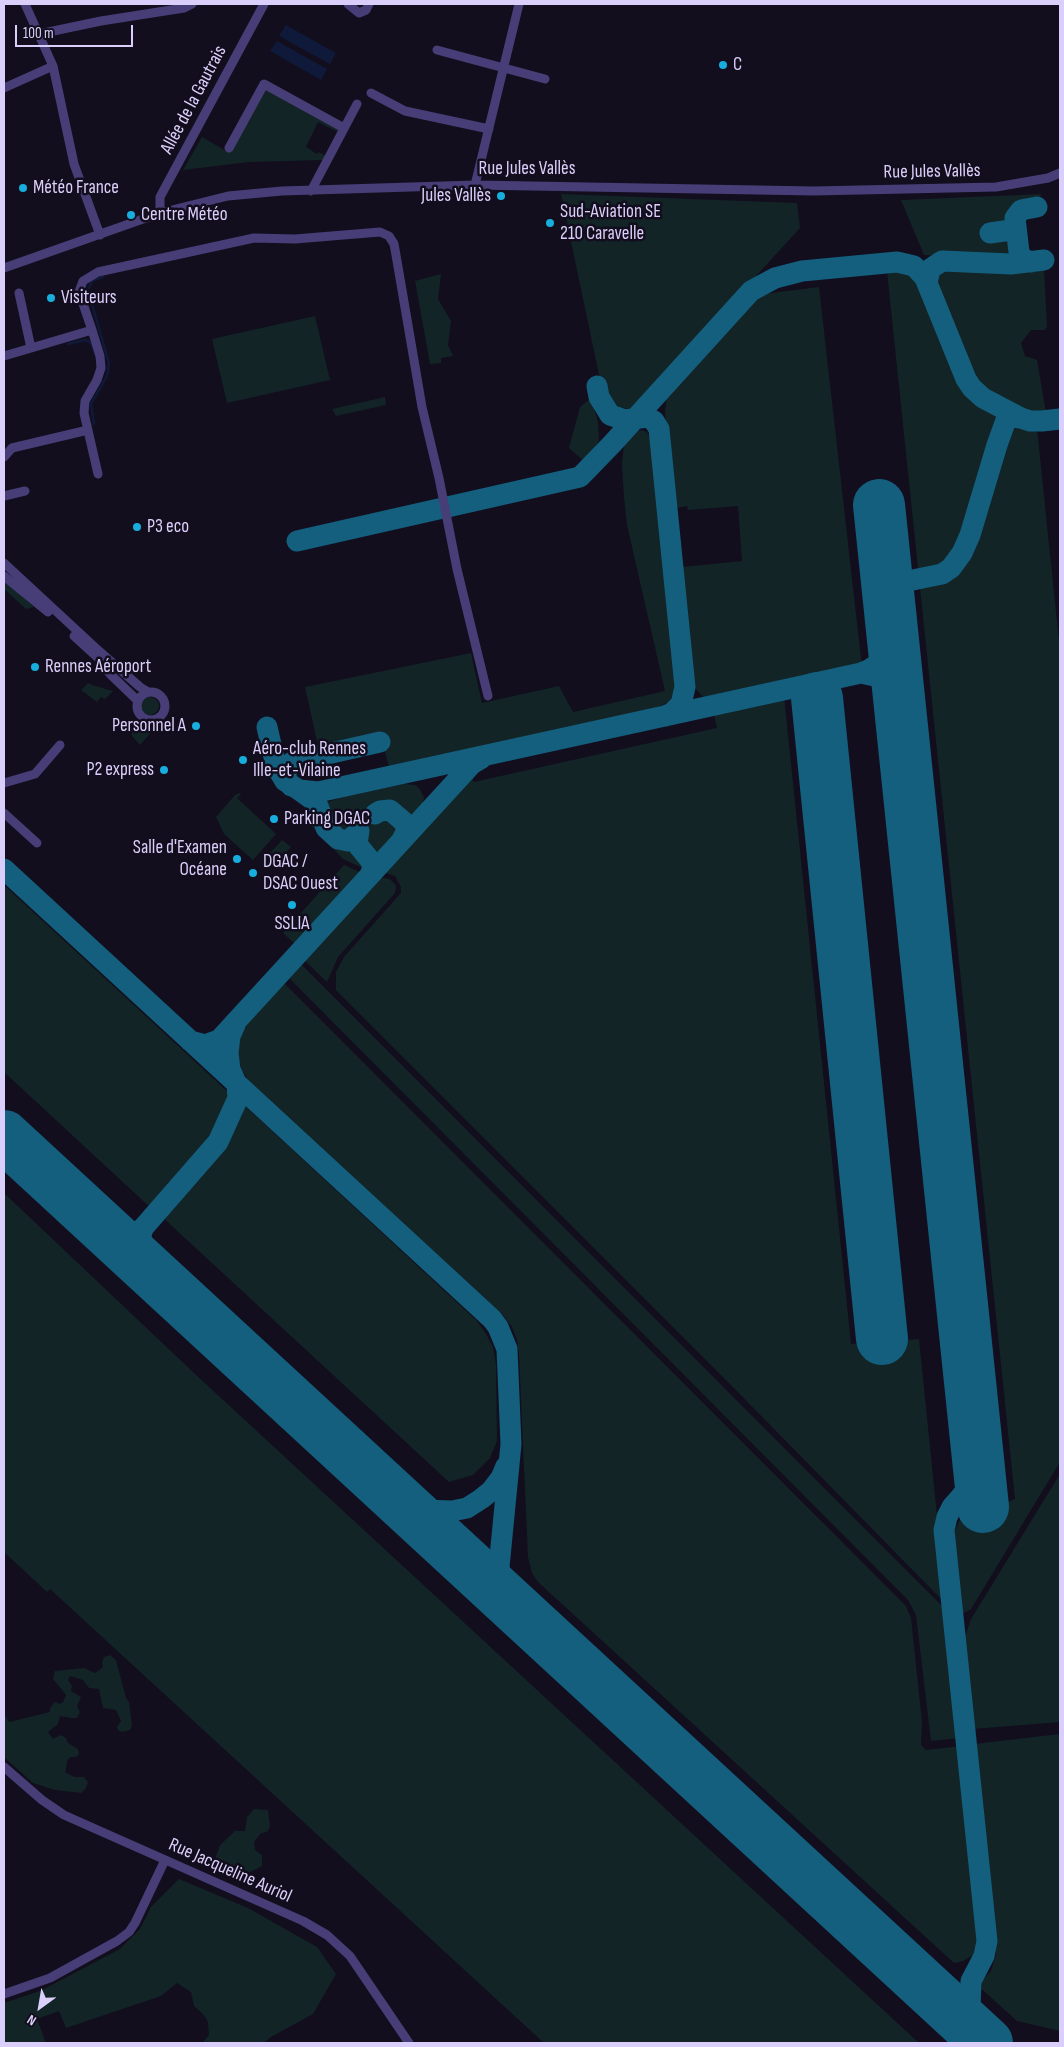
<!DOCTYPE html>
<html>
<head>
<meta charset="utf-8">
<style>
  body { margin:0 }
  #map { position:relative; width:1064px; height:2047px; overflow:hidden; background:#120e1d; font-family:"Sofia Sans Condensed",sans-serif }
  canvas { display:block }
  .frame { position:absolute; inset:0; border:5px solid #dacffa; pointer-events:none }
  .north { position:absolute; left:15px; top:1982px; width:50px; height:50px; -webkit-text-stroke:4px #120e1d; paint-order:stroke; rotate:212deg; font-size:14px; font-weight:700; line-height:20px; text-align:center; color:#dacffa }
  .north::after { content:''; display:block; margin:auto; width:18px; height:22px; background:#dacffa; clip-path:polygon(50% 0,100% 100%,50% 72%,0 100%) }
  .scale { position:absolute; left:15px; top:25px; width:118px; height:22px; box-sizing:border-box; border:2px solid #dacffa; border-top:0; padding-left:6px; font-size:15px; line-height:18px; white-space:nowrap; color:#dacffa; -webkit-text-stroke:4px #120e1d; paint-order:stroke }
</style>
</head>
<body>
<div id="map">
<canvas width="1064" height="2047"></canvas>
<div class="frame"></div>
<div class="north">N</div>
<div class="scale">100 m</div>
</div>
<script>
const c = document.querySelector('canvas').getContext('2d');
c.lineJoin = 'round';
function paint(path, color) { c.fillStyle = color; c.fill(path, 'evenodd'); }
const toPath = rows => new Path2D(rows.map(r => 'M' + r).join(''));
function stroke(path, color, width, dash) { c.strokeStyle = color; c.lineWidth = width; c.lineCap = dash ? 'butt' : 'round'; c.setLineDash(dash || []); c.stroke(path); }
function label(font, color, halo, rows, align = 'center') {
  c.font = font + ' "Sofia Sans Condensed",sans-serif'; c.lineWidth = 5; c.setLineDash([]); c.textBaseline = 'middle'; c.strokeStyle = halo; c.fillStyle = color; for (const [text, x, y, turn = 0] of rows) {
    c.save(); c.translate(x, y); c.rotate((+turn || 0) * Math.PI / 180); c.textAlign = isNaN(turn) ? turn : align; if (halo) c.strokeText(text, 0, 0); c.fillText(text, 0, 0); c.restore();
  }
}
const green = toPath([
  [265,87,340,128,338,132,318,122,306,147,317,154,319,152,326,156,324,160,249,162,183,170,202,137,228,152],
  [561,194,797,203,800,228,637,406,629,409,619,408,607,398,602,389],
  [1042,194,1035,201,1025,202,1016,206,1011,214,1009,228,996,230,995,226,984,228,986,240,996,238,996,234,1012,233,1013,247,1010,253,1005,257,999,259,924,255,901,200],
  [1037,265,1044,269,1047,327,1045,330,1031,330,1021,343,1025,356,1037,360,1046,413,1030,413,987,394,974,382,936,281,937,270,946,266,1004,269],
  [899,270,907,271,919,282,972,400,1006,420,1021,426,1037,428,1060,651,1060,1462,971,1609,964,1613,959,1613,951,1539,965,1509,1003,1504,1015,1499,887,271],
  [441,274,438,299,451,321,448,345,453,356,441,358,441,363,430,364,415,281],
  [819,287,862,667,710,699,704,698,695,688,682,567,742,561,738,506,688,510,687,506,677,508,665,414,667,393,755,297,763,294],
  [315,316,330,380,227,403,212,339],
  [385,397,386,405,336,416,332,409],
  [591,398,598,422,599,440,593,454,585,462,569,448,580,407],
  [641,430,647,432,651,440,676,685,670,701,655,709,389,767,381,736,319,750,305,687,471,653,482,703,559,686,573,712,665,691,627,525,624,497,622,464,624,444,631,432],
  [4,580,34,607,26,609,4,589],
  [88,683,92,685,113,691,105,699,101,697,97,702,81,690],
  [784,696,851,1344,919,1339,946,1604,721,1375,336,990,336,972,344,957,401,893,401,887,395,876,382,872,469,777,471,776,474,782,717,728,713,711],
  '141 706a9 9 0 1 1 18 0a9 9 0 1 1-18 0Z',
  [138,725,155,728,140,745,132,736,132,731],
  [404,784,415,785,420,789,424,798,422,808,367,870,343,859,301,815,315,806,350,795],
  [240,793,241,794,237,798,276,834,253,860,224,834,216,817,235,795],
  [282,840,291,847,276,864,267,856],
  [344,865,362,873,296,945,283,933],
  [378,877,390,879,396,886,395,893,338,957,327,982,304,960],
  [4,885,228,1092,227,1113,215,1139,153,1210,4,1072],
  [301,964,945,1609,960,1738,931,1741,916,1615,908,1600,289,978],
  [283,982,906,1606,911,1618,922,1722,921,1745,926,1750,961,1746,980,1933,980,1943,975,1954,963,1961,954,1963,538,1582,532,1573,528,1557,519,1355,517,1340,512,1327,503,1315,250,1083,243,1072,238,1058,237,1043,243,1026,252,1015],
  [242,1105,244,1105,477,1321,485,1332,493,1347,496,1364,497,1441,490,1458,473,1475,449,1482,160,1215,223,1145,236,1111],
  [4,1193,194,1373,919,2043,544,2043,50,1589,47,1592,4,1552],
  [1060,1474,1060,1722,973,1729,971,1727,962,1636,966,1634,971,1619],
  [110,1655,116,1660,126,1698,129,1702,132,1726,130,1730,122,1732,118,1730,117,1727,121,1721,116,1710,103,1708,99,1689,89,1688,83,1680,70,1676,68,1680,72,1686,71,1691,81,1697,77,1706,80,1712,77,1718,71,1718,60,1716,58,1724,48,1732,53,1739,61,1735,66,1738,68,1743,78,1749,79,1754,76,1757,71,1757,68,1759,65,1772,74,1777,84,1777,88,1782,86,1788,81,1793,55,1790,33,1783,4,1757,4,1714,9,1722,50,1712,50,1708,55,1702,60,1704,63,1702,66,1695,53,1679,55,1671,84,1668,95,1673,103,1667,102,1662,104,1657],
  [1060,1734,1060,2031,1017,2021,977,1985,991,1971,996,1954,974,1744],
  [254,1809,268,1810,270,1826,268,1831,260,1834,254,1842,255,1850,262,1855,262,1866,238,1878,216,1869,214,1862,220,1845,235,1831,245,1831,247,1817],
  [179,1879,248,1908,317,1947,336,1974,313,2014,271,2037,264,2043,202,2043,209,2035,208,2022,204,2015,194,2006,191,1992,177,1983,161,1996,66,2028,59,2011,37,2019,46,2043,4,2043,4,2003,40,1991,120,1949,140,1929,151,1907]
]);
const water = toPath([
  [286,25,336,53,330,64,279,36],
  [277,41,327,69,321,80,270,51]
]);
const stream = toPath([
  [68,344,84,340,88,341,91,343,96,356],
  [94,424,91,404,107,376,109,363,88,290,92,281,103,277]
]);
const taxiway = toPath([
  [990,233,1011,230,1015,226],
  [1031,262,1022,258,1019,252,1015,218,1021,210,1037,207],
  [927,283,930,269,942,261,1011,264,1044,260],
  [597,386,599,397,610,415,625,420,647,417,654,421,659,429,685,687,681,704,672,713,665,716],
  [297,541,580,477,612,444,751,291,775,278,802,271,897,262,914,266,925,278,966,379,972,388,983,398,1021,418,1030,421,1042,421,1060,419],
  [885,561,892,575,903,582],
  [889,605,896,586,903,582,942,574,951,568,962,553,970,535,997,445,1006,420,1012,417,1021,418],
  [861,673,870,669,880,662,888,652,893,638],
  [267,727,276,766,285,781,299,790,318,792,861,673,879,677,889,685,900,706],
  [291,786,287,780,285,773,292,762,380,742],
  [299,790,313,800,318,806,326,828,338,839,348,841,359,831],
  [375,814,380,811,390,810,404,822,407,830,402,840],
  [359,831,357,844,374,865,370,875],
  [4,869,492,1319,498,1327,507,1349,511,1444,499,1567,505,1590,523,1615],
  [190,1041,205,1045,219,1040,472,764,482,758],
  [103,1227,115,1233,123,1235,137,1232,143,1228,218,1142,238,1098,237,1085,230,1069,228,1053,230,1036,235,1025],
  [143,1228,138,1247,145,1266],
  [980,1475,952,1507,947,1517,944,1530,987,1941,984,1956,971,1981,970,2008,978,2032,985,2039,996,2043],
  [384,1486,408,1505,423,1510,452,1511,467,1508,481,1499,491,1491,501,1478,506,1466]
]);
const runway = toPath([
  [879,505,983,1507],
  [817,698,882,1339],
  [4,1136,987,2043]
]);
const minor = toPath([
  [25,4,53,66,74,164,100,235],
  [348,4,359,13,366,10,369,4],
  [39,34,101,21,184,8,192,4],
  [437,50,545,79],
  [4,88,53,66],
  [371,93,405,111,489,129],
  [229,148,264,84,344,128],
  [475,185,519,4],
  [311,191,357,104],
  [160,213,160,197,264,4],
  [4,268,160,213,228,196,282,191,475,185,814,191,996,187,1048,178,1060,173],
  [19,293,31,348],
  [92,330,100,356,101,368,97,380,85,401,84,413,98,474],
  [4,356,92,330,79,292,83,281,98,272,254,238,295,239,380,232,389,236,394,244,396,255,422,407,439,478,457,569,488,696],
  [4,457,12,448,88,430],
  [4,496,25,491],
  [4,563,99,651,140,687,148,692],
  [4,576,48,612],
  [74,636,98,658,110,674,138,701],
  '137 706a14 14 0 1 1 28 0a14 14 0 1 1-28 0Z',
  [4,783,35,774,60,745],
  [4,813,37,843],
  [4,1767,42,1800,64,1815,303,1921,327,1935,350,1956,409,2043],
  [4,1994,50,1978,117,1941,129,1932,135,1923,165,1860]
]);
const markers = [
  [723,65,5,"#17aede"],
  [23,188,5,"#17aede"],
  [501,196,5,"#17aede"],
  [131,215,5,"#17aede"],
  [550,223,5,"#17aede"],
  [51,298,5,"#17aede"],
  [137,527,5,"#17aede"],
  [35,667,5,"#17aede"],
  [196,726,5,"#17aede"],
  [243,760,5,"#17aede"],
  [164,770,5,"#17aede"],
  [274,819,5,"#17aede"],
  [237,859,5,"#17aede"],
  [253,873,5,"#17aede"],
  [292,905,5,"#17aede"]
];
const poiNames = [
  ["C",733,65],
  ["Météo France",33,188],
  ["Jules Vallès",491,196,"right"],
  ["Sud-Aviation SE",560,212],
  ["210 Caravelle",560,234],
  ["Centre Météo",141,215],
  ["Visiteurs",61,298],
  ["P3 eco",147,527],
  ["Rennes Aéroport",45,667],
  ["Personnel A",186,726,"right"],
  ["Aéro-club Rennes",253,749],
  ["Ille-et-Vilaine",253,771],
  ["P2 express",154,770,"right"],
  ["Parking DGAC",284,819],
  ["Salle d'Examen",227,848,"right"],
  ["Océane",227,870,"right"],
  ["DGAC /",263,862],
  ["DSAC Ouest",263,884],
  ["SSLIA",292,924,"center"]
];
const streetNames = [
  ["Allée de la Gautrais",194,100,-62],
  ["Rue Jules Vallès",527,169],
  ["Rue Jules Vallès",932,172,-1],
  ["Rue Jacqueline Auriol",230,1871,24]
];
paint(green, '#122426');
paint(water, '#0f1a3a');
stroke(stream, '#0f1a3a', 2.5);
stroke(taxiway, '#145e7e', 21);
stroke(runway, '#145e7e', 52);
stroke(minor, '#483e77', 9);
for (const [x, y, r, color] of markers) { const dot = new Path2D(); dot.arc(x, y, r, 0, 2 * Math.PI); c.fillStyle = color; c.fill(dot); stroke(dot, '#120e1d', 2); }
label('19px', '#dacffa', '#120e1d', poiNames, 'left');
label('19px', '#dacffa', '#120e1d', streetNames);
</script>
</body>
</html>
